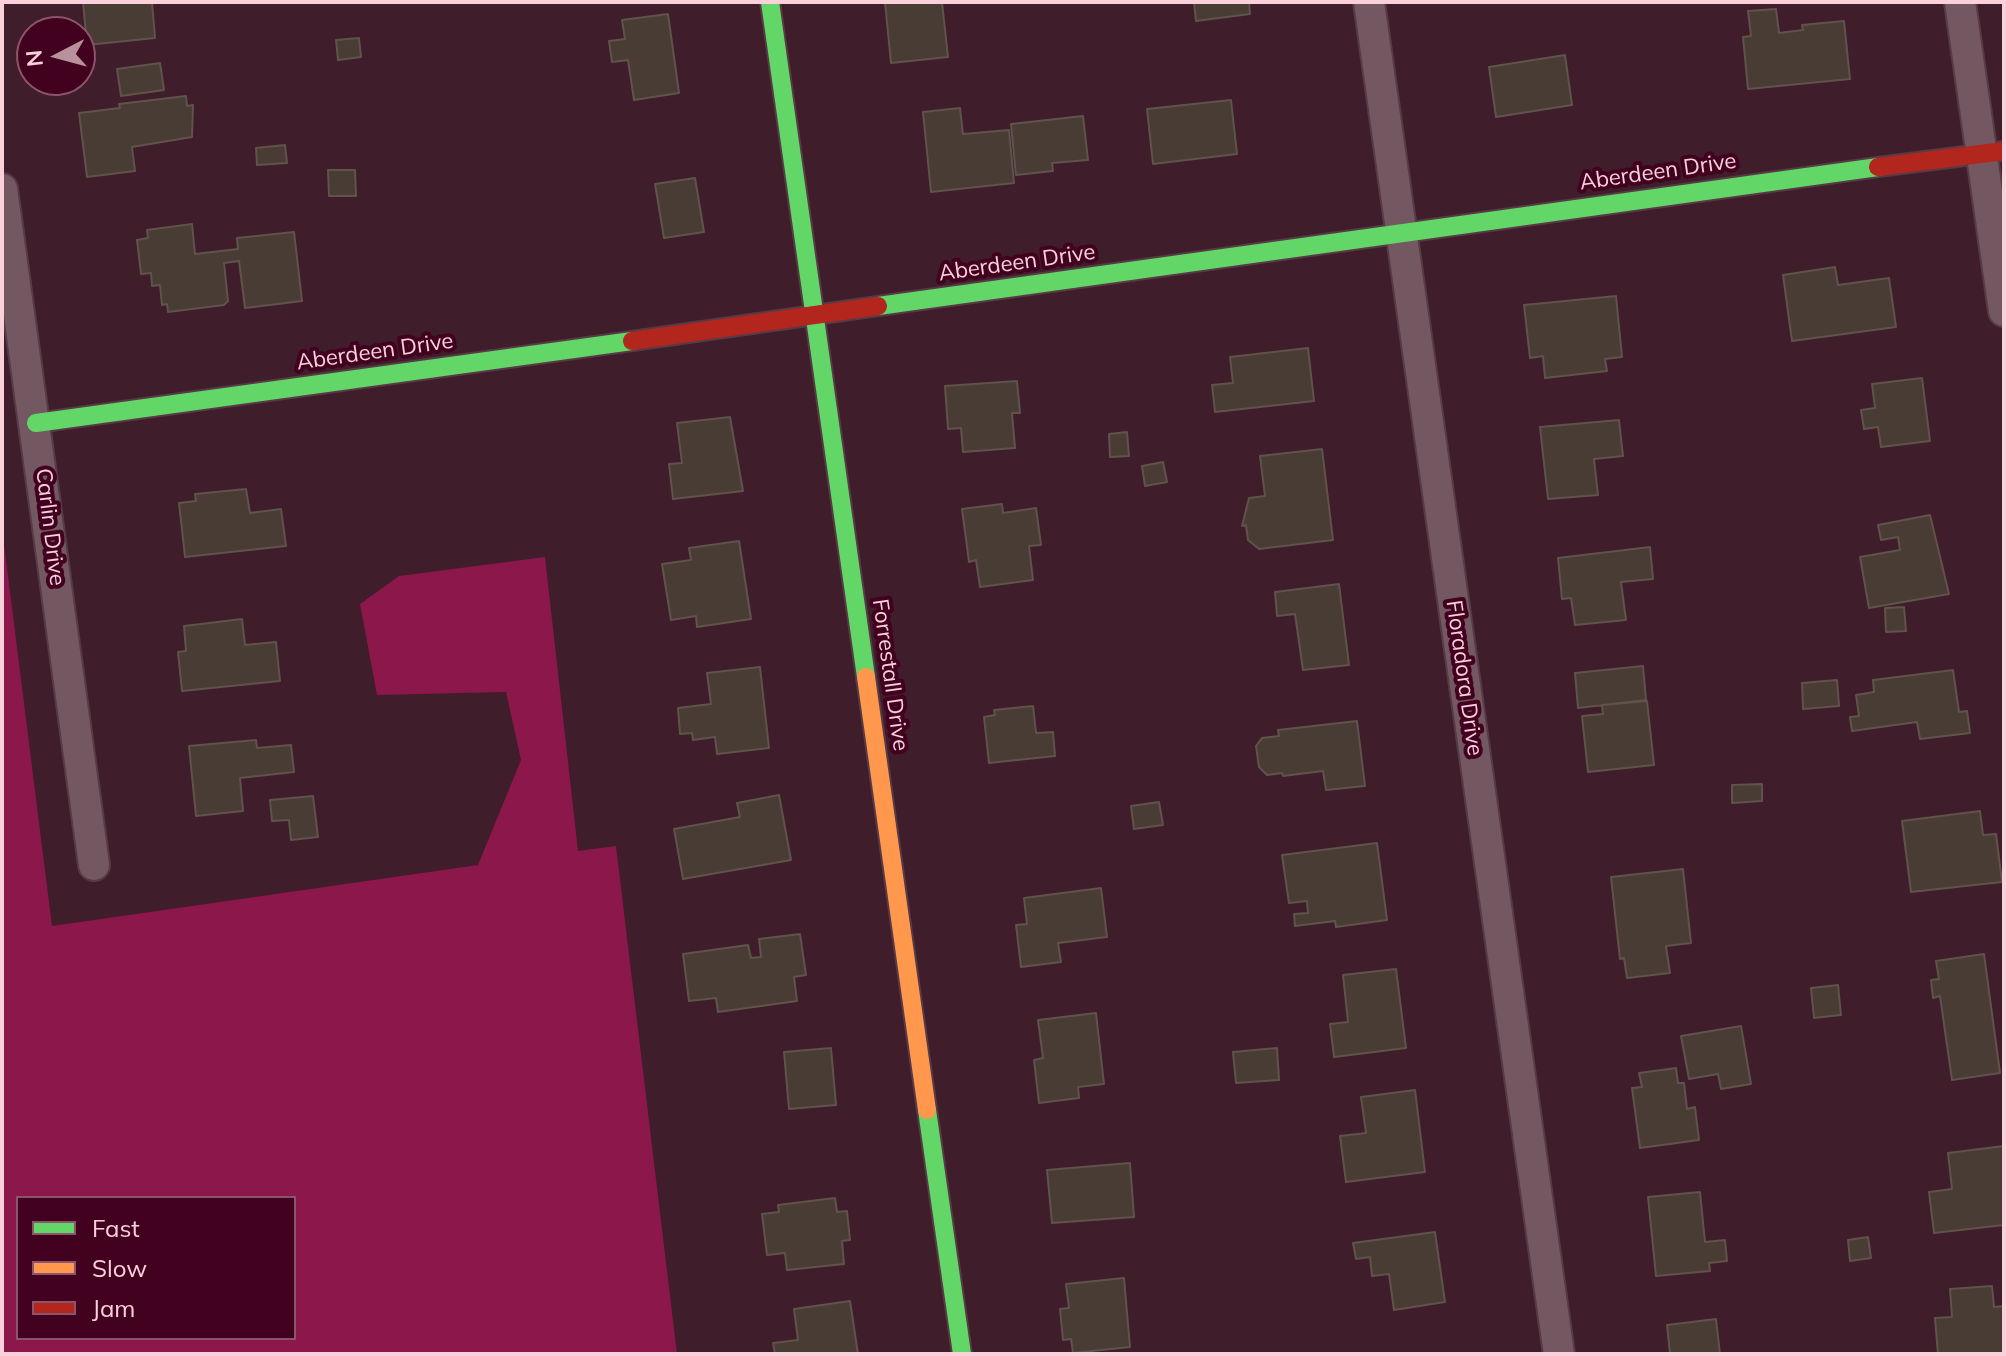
<!DOCTYPE html>
<html>
<head>
<meta charset="utf-8">
<style>
  body { margin:0 }
  #map { position:relative; width:2006px; height:1356px; overflow:hidden; background:#3f1d2b; font-family:Mulish,sans-serif }
  canvas { display:block }
  .frame { position:absolute; inset:0; border:4px solid #fad0db; pointer-events:none }
  .legend { position:absolute; left:16px; top:1196px; width:280px; height:144px; box-sizing:border-box; background:#42021f; border:2px solid #8c546a; margin:0; padding:10px 14px; list-style:none; font-size:24px; color:#fad0db }
  .legend li { display:flex; align-items:center; gap:16px; height:40px }
  .legend b { width:40px; border:2px solid #8c546a }
  .north { position:absolute; left:16px; top:16px; width:80px; height:80px; box-sizing:border-box; background:#42021f; border:2px solid #8c546a; border-radius:50%; rotate:264deg; font-size:22px; font-weight:700; line-height:32px; text-align:center; color:#fad0db }
  .north::after { content:''; display:block; margin:auto; width:28px; height:36px; background:#b9919d; clip-path:polygon(50% 0,100% 100%,50% 72%,0 100%) }
</style>
</head>
<body>
<div id="map">
<canvas width="2006" height="1356"></canvas>
<div class="frame"></div>
<ul class="legend">
<li><b style="height:10px;background:#63d668"></b>Fast</li>
<li><b style="height:10px;background:#ff974d"></b>Slow</li>
<li><b style="height:10px;background:#b3261e"></b>Jam</li>
</ul>
<div class="north">N</div>
</div>
<script>
const c = document.querySelector('canvas').getContext('2d');
c.lineJoin = 'round';
function paint(path, color) { c.fillStyle = color; c.fill(path, 'evenodd'); }
const toPath = rows => new Path2D(rows.map(r => 'M' + r).join(''));
function stroke(path, color, width, dash) { c.strokeStyle = color; c.lineWidth = width; c.lineCap = dash ? 'butt' : 'round'; c.setLineDash(dash || []); c.stroke(path); }
function label(font, color, halo, rows, align = 'center') {
  c.font = font + ' Mulish,sans-serif'; c.lineWidth = 8; c.setLineDash([]); c.textBaseline = 'middle'; c.strokeStyle = halo; c.fillStyle = color; for (const [text, x, y, turn = 0] of rows) {
    c.save(); c.translate(x, y); c.rotate((+turn || 0) * Math.PI / 180); c.textAlign = isNaN(turn) ? turn : align; if (halo) c.strokeText(text, 0, 0); c.fillText(text, 0, 0); c.restore();
  }
}
const forest = toPath([
  [2,528,52,926,478,865,521,760,506,692,377,695,360,604,399,576,545,557,578,851,616,846,677,1354,2,1354],
  [18,1198,294,1198,294,1338,18,1338]
]);
const building = toPath([
  [83,2,152,2,155,38,87,45,83,2],
  [885,2,942,2,948,57,891,63,885,2],
  [1194,2,1249,2,1250,14,1196,21,1194,2],
  [1776,9,1779,33,1803,30,1802,25,1844,21,1850,79,1748,89,1743,37,1751,36,1748,11,1776,9],
  [668,14,679,93,634,100,628,60,612,62,609,41,625,39,622,20,668,14],
  [359,38,361,57,338,60,336,40,359,38],
  [1565,55,1572,105,1496,117,1489,67,1565,55],
  [160,63,164,90,121,96,117,69,160,63],
  [186,96,187,106,193,105,192,137,132,147,135,171,87,177,79,113,120,108,119,104,186,96],
  [1231,100,1237,154,1153,164,1147,109,1231,100],
  [960,108,963,134,1009,130,1014,183,931,192,923,112,960,108],
  [1083,116,1088,160,1052,163,1053,171,1016,175,1011,124,1083,116],
  [285,145,287,163,257,165,256,148,285,145],
  [328,170,355,170,356,196,329,196,328,170],
  [695,178,704,232,664,238,655,184,695,178],
  [192,224,195,254,238,249,237,238,294,232,302,301,245,308,239,261,224,263,228,301,224,305,168,312,167,304,162,305,160,285,152,286,151,273,141,274,137,240,148,238,147,230,192,224],
  [1835,267,1838,285,1889,278,1896,327,1792,341,1783,275,1835,267],
  [1616,296,1622,357,1605,359,1607,371,1545,378,1543,356,1530,358,1524,305,1616,296],
  [1308,348,1314,401,1215,412,1212,385,1233,383,1230,357,1308,348],
  [1922,378,1930,441,1881,447,1878,427,1864,429,1861,410,1875,408,1872,384,1922,378],
  [1017,381,1020,413,1012,413,1015,448,963,452,961,428,948,429,945,386,1017,381],
  [730,417,743,491,673,499,669,464,682,463,677,423,730,417],
  [1619,420,1623,456,1594,459,1598,495,1548,499,1540,427,1619,420],
  [1127,432,1129,456,1110,457,1109,434,1127,432],
  [1322,449,1333,540,1259,549,1248,540,1246,525,1242,526,1249,498,1265,496,1260,456,1322,449],
  [1163,462,1167,482,1145,486,1142,466,1163,462],
  [246,489,250,513,281,509,286,546,185,557,179,503,196,501,195,494,246,489],
  [1002,504,1003,513,1036,508,1041,545,1029,546,1033,580,980,587,976,560,969,562,962,509,1002,504],
  [1930,515,1949,594,1869,608,1860,557,1900,550,1898,537,1881,540,1878,525,1930,515],
  [739,541,751,619,697,627,696,616,671,620,662,564,691,560,689,548,739,541],
  [1650,547,1653,579,1621,582,1626,620,1575,625,1571,598,1562,599,1558,558,1650,547],
  [1339,584,1349,665,1303,670,1295,614,1277,616,1275,592,1339,584],
  [1904,607,1906,631,1886,632,1885,608,1904,607],
  [242,619,245,645,276,642,280,681,182,691,178,652,186,651,184,626,242,619],
  [1643,666,1646,700,1578,708,1575,673,1643,666],
  [760,667,769,748,717,754,715,737,693,740,692,733,680,734,678,708,711,704,707,673,760,667],
  [1953,670,1959,712,1967,711,1970,733,1920,739,1917,722,1852,731,1850,717,1859,716,1856,695,1874,692,1873,680,1953,670],
  [1837,680,1839,706,1803,709,1802,683,1837,680],
  [1647,701,1654,765,1588,772,1582,716,1603,714,1602,705,1647,701],
  [1033,706,1036,733,1053,732,1055,756,989,763,984,717,995,715,994,710,1033,706],
  [1357,721,1365,786,1326,790,1323,771,1283,776,1282,773,1267,775,1259,767,1256,746,1262,738,1279,736,1278,730,1357,721],
  [256,740,257,748,291,745,294,772,240,778,243,811,196,816,189,746,256,740],
  [1762,784,1762,801,1732,803,1732,785,1762,784],
  [779,795,791,860,683,879,674,829,740,817,737,803,779,795],
  [313,796,318,837,291,840,289,820,272,821,270,800,313,796],
  [1159,802,1163,825,1134,829,1131,806,1159,802],
  [1980,811,1983,835,1996,834,2002,882,1911,892,1902,821,1980,811],
  [1377,843,1387,920,1336,927,1335,921,1295,926,1294,914,1308,913,1307,901,1289,903,1282,855,1377,843],
  [1683,869,1691,943,1666,946,1670,973,1627,978,1624,958,1620,959,1611,877,1683,869],
  [1101,888,1107,937,1058,943,1061,962,1021,967,1016,925,1027,924,1024,898,1101,888],
  [800,934,806,975,794,977,797,1001,718,1012,716,998,689,1001,683,954,748,945,751,958,761,957,759,939,800,934],
  [1984,954,2000,1073,1952,1080,1940,996,1933,998,1931,980,1939,979,1936,961,1984,954],
  [1396,969,1406,1048,1334,1057,1330,1024,1348,1022,1343,975,1396,969],
  [1838,985,1841,1015,1814,1018,1811,988,1838,985],
  [1096,1013,1104,1084,1078,1087,1079,1098,1039,1103,1034,1060,1043,1058,1038,1020,1096,1013],
  [1741,1026,1751,1084,1721,1089,1718,1074,1689,1079,1681,1036,1741,1026],
  [831,1048,836,1105,789,1109,784,1052,831,1048],
  [1277,1048,1279,1080,1236,1083,1233,1052,1277,1048],
  [1676,1068,1678,1083,1684,1083,1687,1109,1695,1107,1699,1140,1640,1148,1632,1088,1642,1087,1639,1073,1676,1068],
  [1415,1090,1425,1172,1346,1182,1340,1136,1366,1133,1361,1097,1415,1090],
  [2004,1146,2004,1225,1934,1233,1929,1192,1952,1189,1948,1153,2004,1146],
  [1130,1163,1134,1217,1052,1223,1047,1170,1130,1163],
  [1700,1192,1705,1242,1725,1240,1727,1261,1709,1263,1710,1271,1656,1276,1648,1197,1700,1192],
  [835,1198,837,1212,847,1211,850,1240,842,1241,844,1264,787,1270,785,1253,767,1255,762,1214,779,1212,778,1205,835,1198],
  [1435,1232,1445,1302,1394,1310,1389,1274,1372,1276,1370,1257,1356,1259,1353,1243,1435,1232],
  [1868,1237,1871,1258,1850,1261,1848,1240,1868,1237],
  [1124,1278,1130,1347,1073,1353,1071,1339,1063,1340,1060,1309,1069,1308,1066,1284,1124,1278],
  [1992,1286,1994,1307,2004,1306,2004,1354,1938,1354,1935,1318,1952,1317,1950,1289,1992,1286],
  [850,1301,858,1354,775,1354,773,1343,798,1340,794,1309,850,1301],
  [1716,1319,1720,1354,1670,1354,1667,1325,1716,1319]
]);
const street = toPath([
  [1369,2,1559,1354],
  [1960,2,2004,311],
  [2,189,94,865]
]);
const fast = toPath([
  [770,2,866,677],
  [878,306,1878,167],
  [36,423,632,341],
  [927,1110,962,1354]
]);
const slow = toPath([
  [866,677,927,1110]
]);
const jam = toPath([
  [1878,167,2004,151],
  [632,341,878,306]
]);
const streetNames = [
  ["Aberdeen Drive",1658,172,-8],
  ["Aberdeen Drive",1017,263,-8],
  ["Aberdeen Drive",375,352,-8],
  ["Carlin Drive",50,527,83],
  ["Forrestall Drive",890,675,82],
  ["Floradora Drive",1464,678,82]
];
paint(forest, '#8b174b');
paint(building, '#493c34');
stroke(building, '#5f534c', 2);
stroke(street, '#563a45', 34);
stroke(fast, '#563a45', 22);
stroke(slow, '#563a45', 22);
stroke(jam, '#563a45', 22);
stroke(street, '#745861', 30);
stroke(fast, '#63d668', 18);
stroke(slow, '#ff974d', 18);
stroke(jam, '#b3261e', 18);
label('22px', '#fad0db', '#42021f', streetNames);
</script>
</body>
</html>
